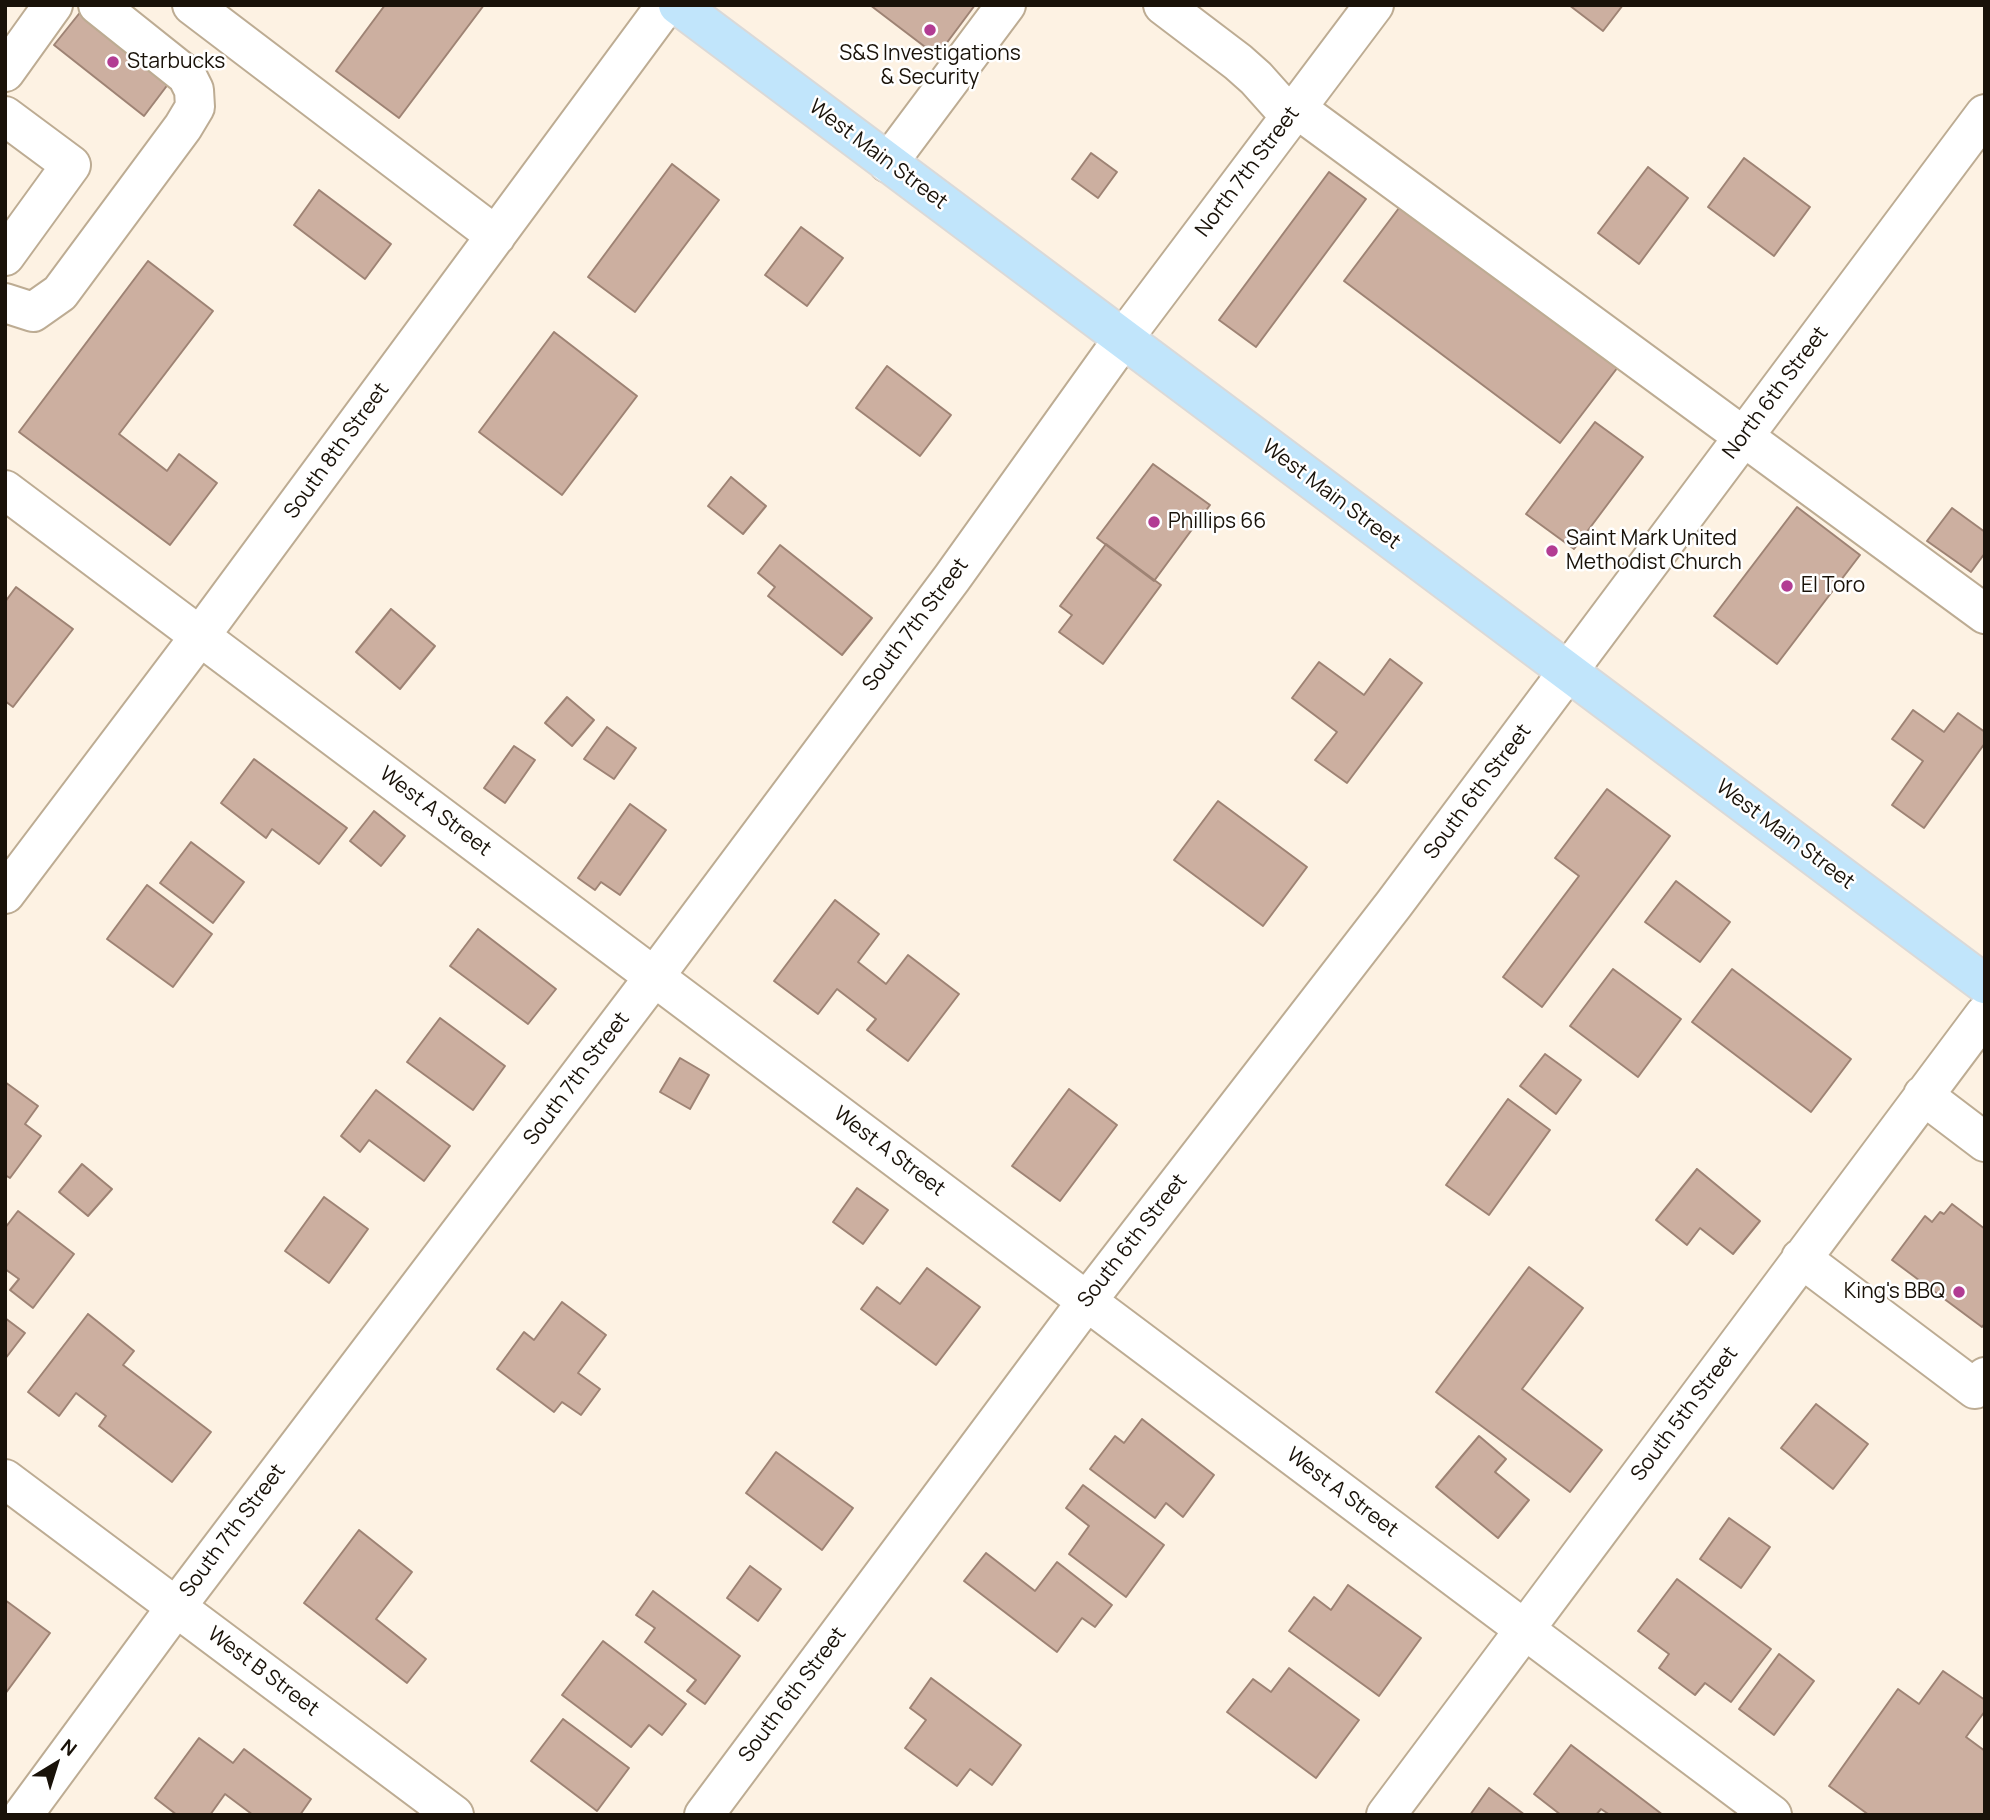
<!DOCTYPE html>
<html>
<head>
<meta charset="utf-8">
<style>
  body { margin:0 }
  #map { position:relative; width:1990px; height:1820px; overflow:hidden; background:#fdf2e3; font-family:Manrope,sans-serif }
  canvas { display:block }
  .frame { position:absolute; inset:0; border:7px solid #191209; pointer-events:none }
  .north { position:absolute; left:21px; top:1729px; width:70px; height:70px; -webkit-text-stroke:5px #fff; paint-order:stroke; rotate:38deg; font-size:19px; font-weight:700; line-height:28px; text-align:center; color:#191209 }
  .north::after { content:''; display:block; margin:auto; width:24px; height:32px; background:#191209; clip-path:polygon(50% 0,100% 100%,50% 72%,0 100%) }
</style>
</head>
<body>
<div id="map">
<canvas width="1990" height="1820"></canvas>
<div class="frame"></div>
<div class="north">N</div>
</div>
<script>
const c = document.querySelector('canvas').getContext('2d');
c.lineJoin = 'round';
function paint(path, color) { c.fillStyle = color; c.fill(path, 'evenodd'); }
const toPath = rows => new Path2D(rows.map(r => 'M' + r).join(''));
function stroke(path, color, width, dash) { c.strokeStyle = color; c.lineWidth = width; c.lineCap = dash ? 'butt' : 'round'; c.setLineDash(dash || []); c.stroke(path); }
function label(font, color, halo, rows, align = 'center') {
  c.font = font + ' Manrope,sans-serif'; c.lineWidth = 5; c.setLineDash([]); c.textBaseline = 'middle'; c.strokeStyle = halo; c.fillStyle = color; for (const [text, x, y, turn = 0] of rows) {
    c.save(); c.translate(x, y); c.rotate((+turn || 0) * Math.PI / 180); c.textAlign = isNaN(turn) ? turn : align; if (halo) c.strokeText(text, 0, 0); c.fillText(text, 0, 0); c.restore();
  }
}
const building = toPath([
  [385,5,484,5,399,118,336,71,385,5],
  [870,5,975,5,937,56,870,5],
  [1569,5,1623,5,1603,31,1569,5],
  [82,10,172,79,144,116,54,45,82,10],
  [1091,153,1117,172,1098,198,1072,179,1091,153],
  [1744,158,1810,207,1774,256,1708,207,1744,158],
  [672,164,719,200,635,312,588,277,672,164],
  [1648,167,1688,198,1639,264,1598,233,1648,167],
  [1329,172,1366,199,1256,347,1219,320,1329,172],
  [319,190,391,244,365,279,294,225,319,190],
  [1402,204,1618,367,1560,443,1344,281,1402,204],
  [801,227,843,258,807,306,765,275,801,227],
  [148,261,213,311,119,434,167,471,179,454,217,483,170,545,19,432,148,261],
  [554,332,637,396,562,495,479,432,554,332],
  [887,366,951,415,920,456,856,408,887,366],
  [1595,422,1643,457,1574,549,1526,514,1595,422],
  [1153,464,1210,505,1154,581,1097,538,1153,464],
  [731,477,766,506,743,534,708,506,731,477],
  [1797,507,1860,555,1777,664,1714,616,1797,507],
  [1952,508,1985,532,1985,553,1971,572,1927,541,1952,508],
  [1106,544,1161,585,1103,664,1059,632,1072,615,1060,606,1106,544],
  [780,545,872,618,842,655,768,596,775,587,758,573,780,545],
  [16,587,73,629,13,707,5,701,5,602,16,587],
  [391,609,435,646,400,689,356,652,391,609],
  [1390,659,1422,683,1347,783,1315,760,1337,732,1292,698,1319,662,1364,695,1390,659],
  [567,697,594,720,572,746,545,723,567,697],
  [1913,710,1944,732,1958,713,1985,732,1985,743,1924,828,1892,805,1923,761,1892,739,1913,710],
  [607,727,636,748,614,779,584,759,607,727],
  [514,746,535,760,505,803,484,788,514,746],
  [254,759,347,828,319,864,272,829,266,838,221,803,254,759],
  [1607,789,1670,836,1542,1007,1503,977,1579,876,1555,858,1607,789],
  [1218,801,1307,867,1263,926,1174,860,1218,801],
  [630,804,666,830,620,895,601,882,595,890,578,878,630,804],
  [374,811,405,836,381,866,350,841,374,811],
  [191,842,244,882,213,923,160,883,191,842],
  [1676,881,1730,922,1700,962,1645,922,1676,881],
  [147,885,212,934,173,987,107,939,147,885],
  [835,900,879,934,858,962,886,984,908,955,959,994,908,1061,867,1030,876,1019,837,989,818,1014,774,981,835,900],
  [478,929,556,989,528,1024,450,966,478,929],
  [1613,969,1681,1019,1638,1077,1570,1026,1613,969],
  [1732,969,1851,1059,1811,1112,1692,1022,1732,969],
  [440,1018,505,1066,473,1110,407,1062,440,1018],
  [1545,1054,1581,1080,1556,1114,1520,1086,1545,1054],
  [680,1058,709,1075,690,1109,660,1092,680,1058],
  [5,1082,38,1106,25,1124,41,1136,10,1178,5,1175,5,1082],
  [1069,1089,1117,1125,1060,1201,1012,1166,1069,1089],
  [376,1090,450,1146,424,1181,369,1140,360,1152,341,1136,376,1090],
  [1508,1099,1550,1130,1489,1215,1446,1185,1508,1099],
  [82,1164,112,1189,88,1216,59,1192,82,1164],
  [1697,1169,1760,1221,1733,1254,1700,1228,1687,1245,1656,1220,1697,1169],
  [857,1188,888,1210,863,1244,833,1222,857,1188],
  [324,1197,368,1229,329,1283,285,1251,324,1197],
  [1952,1204,1985,1229,1985,1323,1982,1327,1892,1260,1925,1216,1932,1222,1940,1212,1944,1214,1952,1204],
  [18,1211,74,1254,33,1308,10,1290,19,1279,5,1269,5,1228,18,1211],
  [1529,1267,1583,1308,1522,1389,1602,1450,1570,1492,1436,1392,1529,1267],
  [927,1268,980,1307,936,1365,861,1309,877,1287,900,1304,927,1268],
  [562,1302,606,1335,578,1373,600,1389,581,1415,562,1402,554,1412,497,1369,524,1332,534,1340,562,1302],
  [88,1314,134,1351,123,1365,211,1432,172,1482,99,1426,106,1416,76,1393,59,1416,28,1392,88,1314],
  [5,1318,25,1333,5,1359,5,1318],
  [1816,1404,1868,1444,1833,1489,1781,1448,1816,1404],
  [1142,1419,1214,1475,1183,1517,1166,1503,1155,1518,1090,1469,1115,1436,1124,1443,1142,1419],
  [1479,1436,1506,1459,1495,1472,1529,1500,1498,1538,1436,1487,1479,1436],
  [776,1452,853,1508,822,1550,746,1493,776,1452],
  [1083,1485,1164,1545,1126,1597,1069,1554,1089,1526,1066,1508,1083,1485],
  [1729,1518,1770,1547,1741,1588,1700,1559,1729,1518],
  [359,1530,412,1572,376,1619,426,1659,407,1683,304,1603,359,1530],
  [986,1553,1035,1591,1057,1562,1112,1605,1095,1627,1082,1618,1057,1652,964,1581,986,1553],
  [750,1566,781,1589,758,1621,727,1598,750,1566],
  [1677,1579,1771,1649,1731,1702,1705,1683,1695,1695,1659,1668,1669,1654,1638,1631,1677,1579],
  [1348,1585,1421,1638,1379,1696,1289,1631,1314,1597,1331,1610,1348,1585],
  [653,1591,740,1656,705,1704,687,1691,696,1680,645,1642,655,1628,636,1615,653,1591],
  [5,1600,50,1633,5,1694,5,1600],
  [603,1641,686,1704,662,1735,649,1725,631,1747,562,1695,603,1641],
  [1779,1654,1814,1681,1774,1735,1739,1709,1779,1654],
  [1289,1668,1359,1720,1316,1778,1227,1712,1253,1679,1271,1692,1289,1668],
  [1943,1671,1985,1700,1985,1711,1966,1737,1985,1751,1985,1815,1869,1815,1829,1786,1898,1689,1919,1704,1943,1671],
  [931,1678,1021,1745,992,1785,970,1769,957,1786,905,1748,926,1720,910,1708,931,1678],
  [563,1719,629,1768,597,1811,531,1761,563,1719],
  [199,1738,233,1763,244,1749,311,1799,300,1815,253,1815,225,1794,210,1815,177,1815,155,1798,199,1738],
  [1571,1745,1663,1815,1610,1815,1601,1809,1596,1815,1561,1815,1534,1794,1571,1745],
  [1489,1788,1525,1815,1470,1815,1489,1788]
]);
const minor = toPath([
  [192,5,496,236],
  [1163,5,1238,62,1256,78,1290,116],
  [5,72,53,5],
  [1296,108,1985,614],
  [5,116,71,165,5,256],
  [888,163,1006,5],
  [5,303,33,312,60,293,183,127,195,107,194,90,187,76,98,5],
  [5,490,1772,1815],
  [5,894,200,636,666,5],
  [1923,1095,1985,1142],
  [1801,1258,1975,1389,1985,1377],
  [5,1479,454,1815],
  [23,1815,176,1607,654,977,952,578,1123,339,1374,5],
  [704,1815,1087,1301,1394,904,1985,114],
  [1386,1815,1985,1014]
]);
const major = toPath([
  [678,5,1985,984]
]);
const markers = [
  [930,30,7,"#b23c93"],
  [113,62,7,"#b23c93"],
  [1154,522,7,"#b23c93"],
  [1552,551,7,"#b23c93"],
  [1787,586,7,"#b23c93"],
  [1959,1292,7,"#b23c93"]
];
const poiNames = [
  ["S&S Investigations",930,54,"center"],
  ["& Security",930,78,"center"],
  ["Starbucks",127,62],
  ["Phillips 66",1168,522],
  ["Saint Mark United",1566,539],
  ["Methodist Church",1566,563],
  ["El Toro",1801,586],
  ["King's BBQ",1945,1292,"right"]
];
const streetNames = [
  ["West Main Street",878,155,37],
  ["North 7th Street",1248,172,-53],
  ["North 6th Street",1776,393,-53],
  ["South 8th Street",337,451,-54],
  ["West Main Street",1331,495,37],
  ["South 7th Street",916,625,-53],
  ["South 6th Street",1478,792,-53],
  ["West A Street",435,812,37],
  ["West Main Street",1785,835,37],
  ["South 7th Street",577,1079,-53],
  ["West A Street",889,1152,37],
  ["South 6th Street",1133,1241,-52],
  ["South 5th Street",1685,1414,-53],
  ["West A Street",1342,1493,37],
  ["South 7th Street",233,1531,-53],
  ["West B Street",263,1672,37],
  ["South 6th Street",793,1695,-53]
];
paint(building, '#ccafa0');
stroke(building, '#9e8374', 2);
stroke(minor, '#bdac93', 42);
stroke(major, '#dad9d8', 42);
stroke(minor, '#fff', 38);
stroke(major, '#c1e5fb', 38);
for (const [x, y, r, color] of markers) { const dot = new Path2D(); dot.arc(x, y, r, 0, 2 * Math.PI); c.fillStyle = color; c.fill(dot); stroke(dot, '#fff', 2.5); }
label('21px', '#191209', '#fff', poiNames, 'left');
label('21px', '#191209', '#fff', streetNames);
</script>
</body>
</html>
